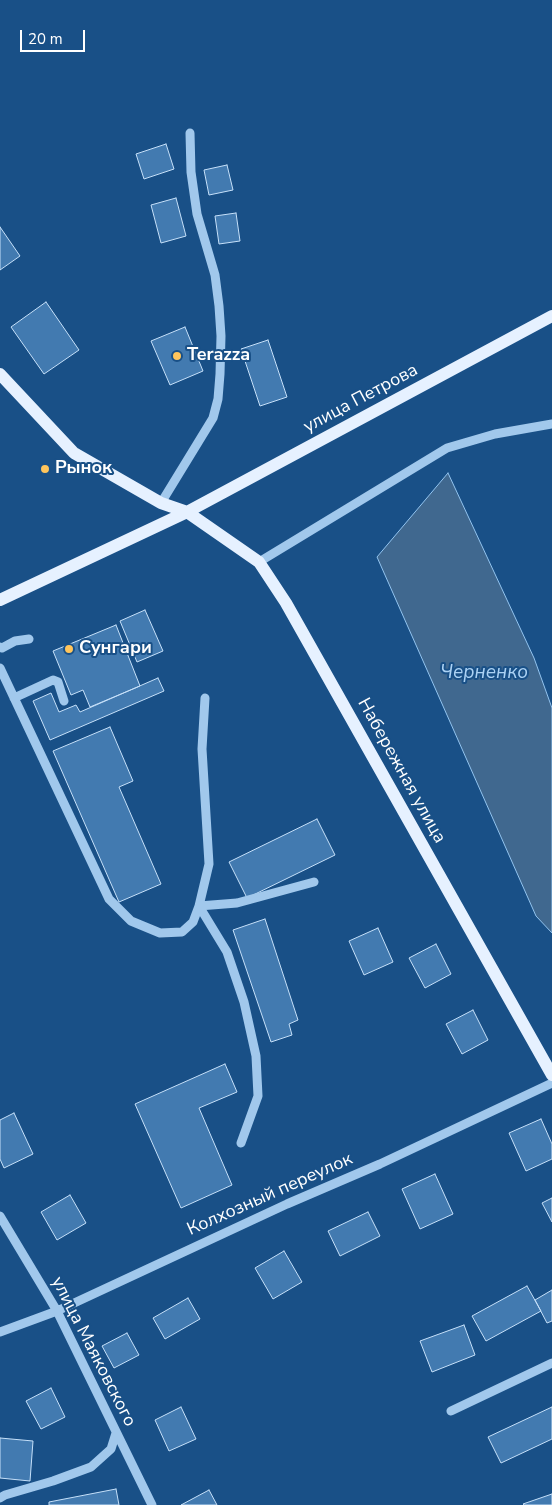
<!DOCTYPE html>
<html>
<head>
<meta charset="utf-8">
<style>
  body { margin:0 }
  #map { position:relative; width:552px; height:1505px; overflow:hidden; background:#195087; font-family:"Nunito Sans",sans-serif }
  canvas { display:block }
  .scale { position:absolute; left:20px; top:30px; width:65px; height:22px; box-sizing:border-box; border:2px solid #fff; border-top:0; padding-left:6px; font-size:15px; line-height:18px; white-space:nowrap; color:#fff; -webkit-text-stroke:4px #195087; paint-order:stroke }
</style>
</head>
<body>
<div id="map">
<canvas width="552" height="1505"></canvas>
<div class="scale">20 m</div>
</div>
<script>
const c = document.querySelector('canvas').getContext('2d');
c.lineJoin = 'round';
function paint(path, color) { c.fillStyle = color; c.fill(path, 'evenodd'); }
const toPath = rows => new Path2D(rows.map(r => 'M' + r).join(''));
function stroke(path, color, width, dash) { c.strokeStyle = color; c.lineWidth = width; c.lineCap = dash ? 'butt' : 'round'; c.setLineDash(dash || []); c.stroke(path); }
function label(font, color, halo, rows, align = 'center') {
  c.font = font + ' "Nunito Sans",sans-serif'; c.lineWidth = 4; c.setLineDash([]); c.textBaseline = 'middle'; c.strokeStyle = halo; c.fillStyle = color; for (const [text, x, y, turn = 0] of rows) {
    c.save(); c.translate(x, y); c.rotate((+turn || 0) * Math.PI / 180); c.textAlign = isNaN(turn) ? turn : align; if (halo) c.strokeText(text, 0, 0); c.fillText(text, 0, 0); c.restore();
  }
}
const water = toPath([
  [448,473,534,658,552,708,552,933,536,916,377,557,448,473]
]);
const building = toPath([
  [166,144,174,169,144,179,136,154,166,144],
  [227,165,233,190,209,195,204,170,227,165],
  [176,198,186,236,161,243,151,205,176,198],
  [236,213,240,241,219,244,215,216,236,213],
  [0,227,20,256,0,270,0,227],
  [46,302,79,350,44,374,11,327,46,302],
  [185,327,203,371,170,385,151,341,185,327],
  [268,340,287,397,260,406,241,349,268,340],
  [145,610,163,651,137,662,120,621,145,610],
  [116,625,140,686,90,707,83,690,71,695,53,651,116,625],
  [158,678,164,691,50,740,33,701,51,693,59,712,76,705,80,712,158,678],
  [110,727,133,781,119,787,161,884,119,902,53,751,110,727],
  [317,819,335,855,247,898,229,862,317,819],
  [265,919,298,1020,289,1024,292,1035,271,1042,233,930,265,919],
  [378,928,393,962,364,975,349,941,378,928],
  [436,944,451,974,425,988,409,958,436,944],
  [473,1010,488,1040,462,1054,446,1024,473,1010],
  [225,1064,237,1092,199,1108,232,1185,181,1208,135,1104,225,1064],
  [14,1113,33,1154,4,1168,0,1159,0,1120,14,1113],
  [541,1119,552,1144,552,1159,526,1171,509,1133,541,1119],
  [435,1174,453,1214,420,1229,402,1189,435,1174],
  [70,1195,86,1223,57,1240,41,1212,70,1195],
  [552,1198,552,1222,542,1203,552,1198],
  [368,1212,380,1236,340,1256,328,1231,368,1212],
  [284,1251,302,1282,273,1299,255,1268,284,1251],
  [527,1286,541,1311,486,1341,472,1316,527,1286],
  [552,1290,552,1321,547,1323,535,1300,552,1290],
  [188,1298,200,1319,165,1339,153,1318,188,1298],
  [464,1325,475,1355,432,1372,420,1341,464,1325],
  [127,1333,139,1355,114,1368,102,1346,127,1333],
  [51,1388,65,1417,41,1429,26,1401,51,1388],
  [181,1407,196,1439,169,1451,155,1420,181,1407],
  [552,1407,552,1439,501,1463,488,1437,552,1407],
  [0,1438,33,1441,30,1481,0,1478,0,1438],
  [116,1489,119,1505,49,1505,49,1502,116,1489],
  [209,1490,217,1505,181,1505,209,1490],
  [552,1494,552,1505,524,1505,523,1504,552,1494]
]);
const minor = toPath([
  [161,503,213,418,218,399,220,374,221,336,219,306,215,275,197,214,191,172,190,133],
  [259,562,447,448,495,434,552,424],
  [0,647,2,648,15,641,29,639],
  [0,668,109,899,131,921,160,933,182,932,193,922,199,906,209,864,202,749,205,698],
  [14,698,53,680,58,682,64,701],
  [241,1143,258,1096,256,1056,244,1002,227,952,199,906,237,903,314,882],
  [0,1216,57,1311,152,1505],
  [0,1332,57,1311,287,1204,380,1164,552,1083],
  [451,1411,552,1363],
  [0,1498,5,1495,53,1481,91,1467,111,1449,116,1433]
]);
const major = toPath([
  [0,374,74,453,161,503,187,512,259,562,286,603,552,1075],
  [0,600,187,512,552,316]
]);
const markers = [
  [177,356,5,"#ffc55c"],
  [45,469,5,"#ffc55c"],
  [69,649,5,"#ffc55c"]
];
const poiNames = [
  ["Terazza",187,356],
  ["Рынок",55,469],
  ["Сунгари",79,649]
];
const streetNames = [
  ["улица Петрова",361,399,-28],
  ["Набережная улица",401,771,61],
  ["Колхозный переулок",270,1195,-24],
  ["улица Маяковского",93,1352,63]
];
const waterNames = [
  ["Черненко",484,673]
];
paint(water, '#40688f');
stroke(water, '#93c4ef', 1);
paint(building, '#427ab0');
stroke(building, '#c6e0f9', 1);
stroke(minor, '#a1c8ec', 9);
stroke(major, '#e6f1ff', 12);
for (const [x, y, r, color] of markers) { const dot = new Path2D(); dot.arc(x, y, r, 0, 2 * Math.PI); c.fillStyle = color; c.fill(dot); stroke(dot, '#195087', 2); }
label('bold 18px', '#fff', '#195087', poiNames, 'left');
label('18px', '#fff', '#195087', streetNames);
label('italic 19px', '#acd2f4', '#195087', waterNames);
</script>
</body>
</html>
